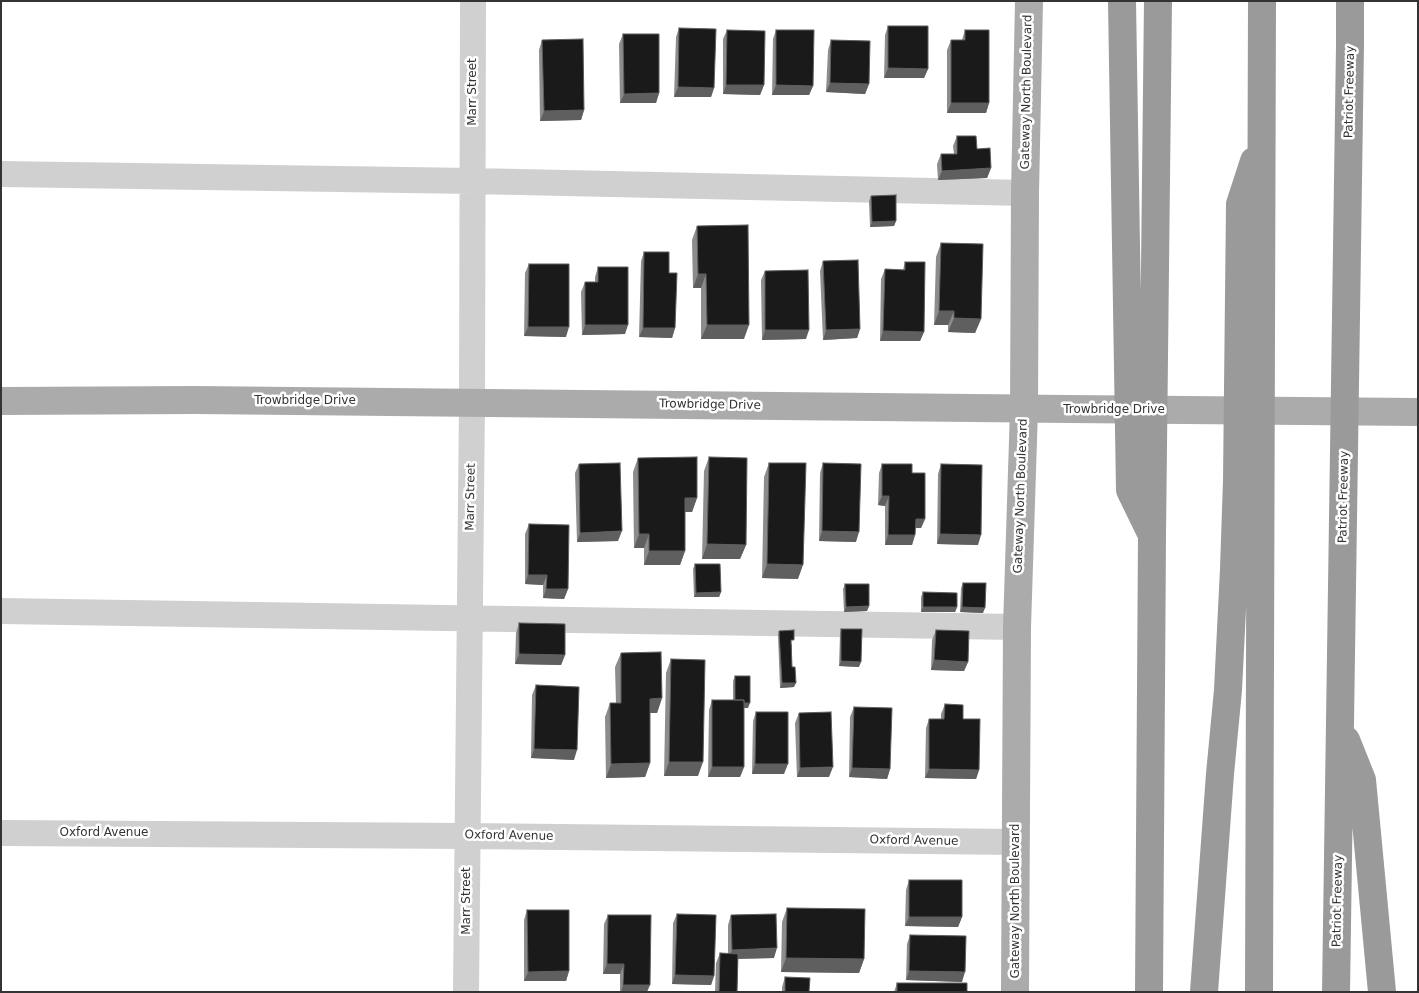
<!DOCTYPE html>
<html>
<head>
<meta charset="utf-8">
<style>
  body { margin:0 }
  #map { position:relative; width:1419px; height:993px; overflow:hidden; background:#fff; font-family:"DejaVu Sans",sans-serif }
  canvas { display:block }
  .frame { position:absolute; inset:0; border:2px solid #333; pointer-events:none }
</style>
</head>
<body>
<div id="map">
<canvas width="1419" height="993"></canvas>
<div class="frame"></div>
</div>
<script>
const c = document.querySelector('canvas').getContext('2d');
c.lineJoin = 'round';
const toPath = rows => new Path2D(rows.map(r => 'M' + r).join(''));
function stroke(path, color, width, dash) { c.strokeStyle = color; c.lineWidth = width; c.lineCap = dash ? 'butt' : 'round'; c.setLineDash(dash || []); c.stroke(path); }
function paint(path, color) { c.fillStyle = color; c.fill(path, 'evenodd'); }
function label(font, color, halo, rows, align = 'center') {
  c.font = font + ' "DejaVu Sans",sans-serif'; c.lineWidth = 5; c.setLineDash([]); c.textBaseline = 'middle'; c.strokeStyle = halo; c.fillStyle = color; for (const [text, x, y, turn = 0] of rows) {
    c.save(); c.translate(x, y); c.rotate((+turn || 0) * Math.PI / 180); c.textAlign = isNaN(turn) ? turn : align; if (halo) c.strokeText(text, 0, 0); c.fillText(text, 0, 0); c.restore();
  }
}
const minor = toPath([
  [1,174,473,181,1025,193],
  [1,611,1017,627],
  [1,833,468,836,1016,842],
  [466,992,472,402,473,1]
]);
const major = toPath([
  [1,401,196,400,1069,409,1418,412],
  [1015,992,1017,627,1024,409,1025,193,1029,1]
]);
const highway = toPath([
  [1122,1,1130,490,1150,531],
  [1346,740,1362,780,1382,992],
  [1149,992,1152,535,1158,1],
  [1204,992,1220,774,1228,690,1234,569,1237,481,1240,204,1254,161],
  [1259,992,1262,1],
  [1336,992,1350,45,1350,1]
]);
const wall = toPath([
  [888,26,928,69,924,78,884,78,885,35],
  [679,28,714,88,711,97,674,97,676,37],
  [727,30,764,85,760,95,723,94,723,39],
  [776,30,813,86,809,95,772,95,773,39],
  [965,30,989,103,986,113,947,113,947,50,951,40,962,40],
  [623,34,659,93,656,103,620,103,619,44],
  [542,40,584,110,581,120,540,121,539,50],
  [831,40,869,84,865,94,826,92,828,50],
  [957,136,977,149,991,168,987,178,938,180,937,164,941,154,954,154,953,146],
  [871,196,896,221,894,226,870,227,869,201],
  [697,226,744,339,701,339,701,288,693,288,692,240],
  [941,243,981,319,975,333,948,332,948,325,934,325,936,257],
  [644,252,669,273,675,328,672,338,639,337,641,261],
  [823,261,860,329,857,338,823,340,820,271],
  [905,262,924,332,920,341,880,341,881,279,885,269,903,270],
  [529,264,566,337,524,336,525,273],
  [598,267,625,334,582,335,581,292,585,282,595,282,595,277],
  [765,271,806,339,762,340,761,280],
  [709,457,746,545,740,559,702,559,704,471],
  [638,458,697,498,692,512,685,512,685,551,680,565,644,565,644,548,634,548,633,472],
  [769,463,798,579,762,578,764,477],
  [823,463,856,542,819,541,820,473],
  [579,464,618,541,577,542,575,473],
  [882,464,912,473,925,519,921,528,915,528,915,535,912,545,885,545,885,506,878,505,879,473],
  [941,464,978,545,937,544,938,474],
  [529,524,568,589,564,599,543,598,543,585,525,584,525,534],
  [695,564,721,592,719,597,694,597,693,569],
  [963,583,983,613,960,612,961,588],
  [845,584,869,606,867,611,844,612,843,589],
  [923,592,957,607,955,612,921,612,921,597],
  [519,623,565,655,561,665,515,664,516,633],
  [841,629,859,667,839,666,840,634],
  [936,630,968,662,964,671,931,670,932,640],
  [779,631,792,645,792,667,794,687,780,688,778,635],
  [621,653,662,698,657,713,650,713,650,763,645,777,606,778,605,717,610,703,616,703,615,667],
  [671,659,698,776,664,776,666,673],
  [735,676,748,708,744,708,744,767,740,777,708,777,709,710,712,700,733,700,733,681],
  [536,685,574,760,531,758,532,695],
  [945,704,963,719,979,770,976,779,925,778,926,728,929,719,941,719,941,714],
  [854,707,890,769,887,779,849,777,850,717],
  [756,712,784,774,752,774,753,721],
  [799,713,829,777,797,777,795,723],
  [909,880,962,917,958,927,905,926,906,890],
  [787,908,864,959,859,973,781,972,782,922],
  [527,910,569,971,566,981,524,981,524,920],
  [677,914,714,976,711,985,672,984,673,923],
  [608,915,647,992,620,992,620,974,603,974,604,924],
  [731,915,774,958,738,959,737,992,715,992,716,963,720,953,728,954,728,925],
  [910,935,962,982,906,980,907,944],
  [785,977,809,992,782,992,782,987],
  [897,983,967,992,894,992]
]);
const shadedWall = toPath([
  [888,68,928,69,924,78,884,78],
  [830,83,869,84,865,94,826,92],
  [726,85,764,85,760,95,723,94],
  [776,85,813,86,809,95,772,95],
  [678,87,714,88,711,97,674,97],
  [659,93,656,103,620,103,624,94],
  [951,103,989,103,986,113,947,113],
  [584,110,581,120,540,121,544,111],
  [991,168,987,178,938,180,942,171],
  [896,221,894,226,870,227,872,222],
  [698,274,706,274,701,288,693,288],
  [939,311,954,311,948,325,934,325],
  [954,318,981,319,975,333,948,332],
  [585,325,628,325,625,334,582,335],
  [707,325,749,325,744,339,701,339],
  [528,327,569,327,566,337,524,336],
  [643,328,675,328,672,338,639,337],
  [860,329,857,338,823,340,826,330],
  [765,330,809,330,806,339,762,340],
  [883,331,924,332,920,341,880,341],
  [882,496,889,496,885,506,878,505],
  [685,498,697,498,692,512,680,512],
  [916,519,925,519,921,528,912,528],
  [622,531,618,541,577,542,580,533],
  [822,531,859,532,856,542,819,541],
  [639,534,649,534,644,548,634,548],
  [940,534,981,535,978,545,937,544],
  [888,535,915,535,912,545,885,545],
  [707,544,746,545,740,559,702,559],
  [649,551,685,551,680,565,644,565],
  [767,564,803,565,798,579,762,578],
  [528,575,547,575,543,585,525,584],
  [546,589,568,589,564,599,543,598],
  [721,592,719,597,694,597,696,593],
  [869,606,867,611,844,612,846,607],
  [923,607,957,607,955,612,921,612],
  [962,607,985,608,983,613,960,612],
  [519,654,565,655,561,665,515,664],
  [934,660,968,662,964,671,931,670],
  [841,661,861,662,859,667,839,666],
  [782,683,796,683,794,687,780,688],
  [662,698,657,713,645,713,650,699],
  [735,703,750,703,748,708,733,708],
  [534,749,577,750,574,760,531,758],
  [669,762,703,762,698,776,664,776],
  [650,763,645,777,606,778,611,764],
  [755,764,788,764,784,774,752,774],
  [712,767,744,767,740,777,708,777],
  [833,767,829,777,797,777,800,768],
  [852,768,890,769,887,779,849,777],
  [929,769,979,770,976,779,925,778],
  [909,917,962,917,958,927,905,926],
  [777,948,774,958,728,959,732,950],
  [786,958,864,959,859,973,781,972],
  [607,964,624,964,620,974,603,974],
  [569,971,566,981,524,981,528,972],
  [909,971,965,972,962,982,906,980],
  [675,975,714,976,711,985,672,984],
  [623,985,650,985,647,992,621,992]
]);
const building = toPath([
  [888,26,928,26,928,69,888,68,888,26],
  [679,28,716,29,714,88,678,87,679,28],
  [727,30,765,31,764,85,726,85,727,30],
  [776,30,814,30,813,86,776,85,776,30],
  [965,30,989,30,989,103,951,103,951,40,965,40,965,30],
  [623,34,659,34,659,93,624,94,623,34],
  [583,39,584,110,544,111,542,40,583,39],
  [831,40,870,41,869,84,830,83,831,40],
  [957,136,976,136,977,149,990,148,991,168,942,171,941,154,957,154,957,136],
  [896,195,896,221,872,222,871,196,896,195],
  [748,225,749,325,707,325,706,274,698,274,697,226,748,225],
  [941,243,983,244,981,319,954,318,954,311,939,311,941,243],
  [644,252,669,252,669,273,677,273,675,328,643,328,644,252],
  [858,260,860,329,826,330,823,261,858,260],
  [905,262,925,262,924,332,883,331,885,269,905,270,905,262],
  [529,264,569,264,569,327,528,327,529,264],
  [598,267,628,267,628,325,585,325,585,282,598,282,598,267],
  [808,270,809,330,765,330,765,271,808,270],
  [697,457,697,498,685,498,685,551,649,551,649,534,639,534,638,458,697,457],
  [709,457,747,458,746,545,707,544,709,457],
  [620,463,622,531,580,533,579,464,620,463],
  [769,463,806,463,803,565,767,564,769,463],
  [823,463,861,464,859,532,822,531,823,463],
  [882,464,912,464,912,473,925,473,925,519,916,519,915,535,888,535,889,496,882,496,882,464],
  [941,464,982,465,981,535,940,534,941,464],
  [529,524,569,525,568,589,546,589,547,575,528,575,529,524],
  [695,564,720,564,721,592,696,593,695,564],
  [963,583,986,583,985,608,962,607,963,583],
  [845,584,869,584,869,606,846,607,845,584],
  [923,592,957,593,957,607,923,607,923,592],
  [519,623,565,624,565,655,519,654,519,623],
  [841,629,862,629,861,662,841,661,841,629],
  [794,630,794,640,791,640,792,667,795,667,796,683,782,683,779,631,794,630],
  [936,630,969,631,968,662,934,660,936,630],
  [661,652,662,698,650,699,650,763,611,764,610,703,621,703,621,653,661,652],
  [671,659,705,660,703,762,669,762,671,659],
  [735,676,750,676,750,703,744,703,744,700,735,700,735,676],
  [536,685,579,687,577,750,534,749,536,685],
  [712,700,744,700,744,767,712,767,712,700],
  [945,704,963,705,963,719,980,719,979,770,929,769,929,719,944,719,945,704],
  [854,707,892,708,890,769,852,768,854,707],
  [756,712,788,712,788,764,755,764,756,712],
  [831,712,833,767,800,768,799,713,831,712],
  [909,880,962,880,962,917,909,917,909,880],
  [787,908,865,909,864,959,786,958,787,908],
  [527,910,569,910,569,971,528,972,527,910],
  [677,914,716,915,714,976,675,975,677,914],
  [776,914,777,948,732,950,731,915,776,914],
  [608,915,651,915,650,985,623,985,624,964,607,964,608,915],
  [910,935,966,936,965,972,909,971,910,935],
  [720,953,738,954,737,992,719,992,720,953],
  [785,977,810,978,809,992,785,992,785,977],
  [897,983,967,983,967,992,897,992,897,983]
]);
const streetNames = [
  ["Marr Street",473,92,-90],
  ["Gateway North Boulevard",1027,92,-89],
  ["Patriot Freeway",1350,92,-89],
  ["Trowbridge Drive",305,401],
  ["Trowbridge Drive",710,405,1],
  ["Trowbridge Drive",1114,410],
  ["Gateway North Boulevard",1021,496,-88],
  ["Marr Street",471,497,-89],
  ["Patriot Freeway",1344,497,-89],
  ["Oxford Avenue",104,833],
  ["Oxford Avenue",509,836,1],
  ["Oxford Avenue",914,841,1],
  ["Marr Street",467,901,-90],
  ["Gateway North Boulevard",1016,901,-90],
  ["Patriot Freeway",1338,901,-89]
];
stroke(minor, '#d0d0d0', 26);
stroke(major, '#ababab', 28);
stroke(highway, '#9a9a9a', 28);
paint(wall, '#8c8c8c');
paint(shadedWall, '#5f5f5f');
paint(building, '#1a1a1a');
stroke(building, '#5f5f5f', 1);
label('12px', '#333', '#fff', streetNames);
</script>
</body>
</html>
